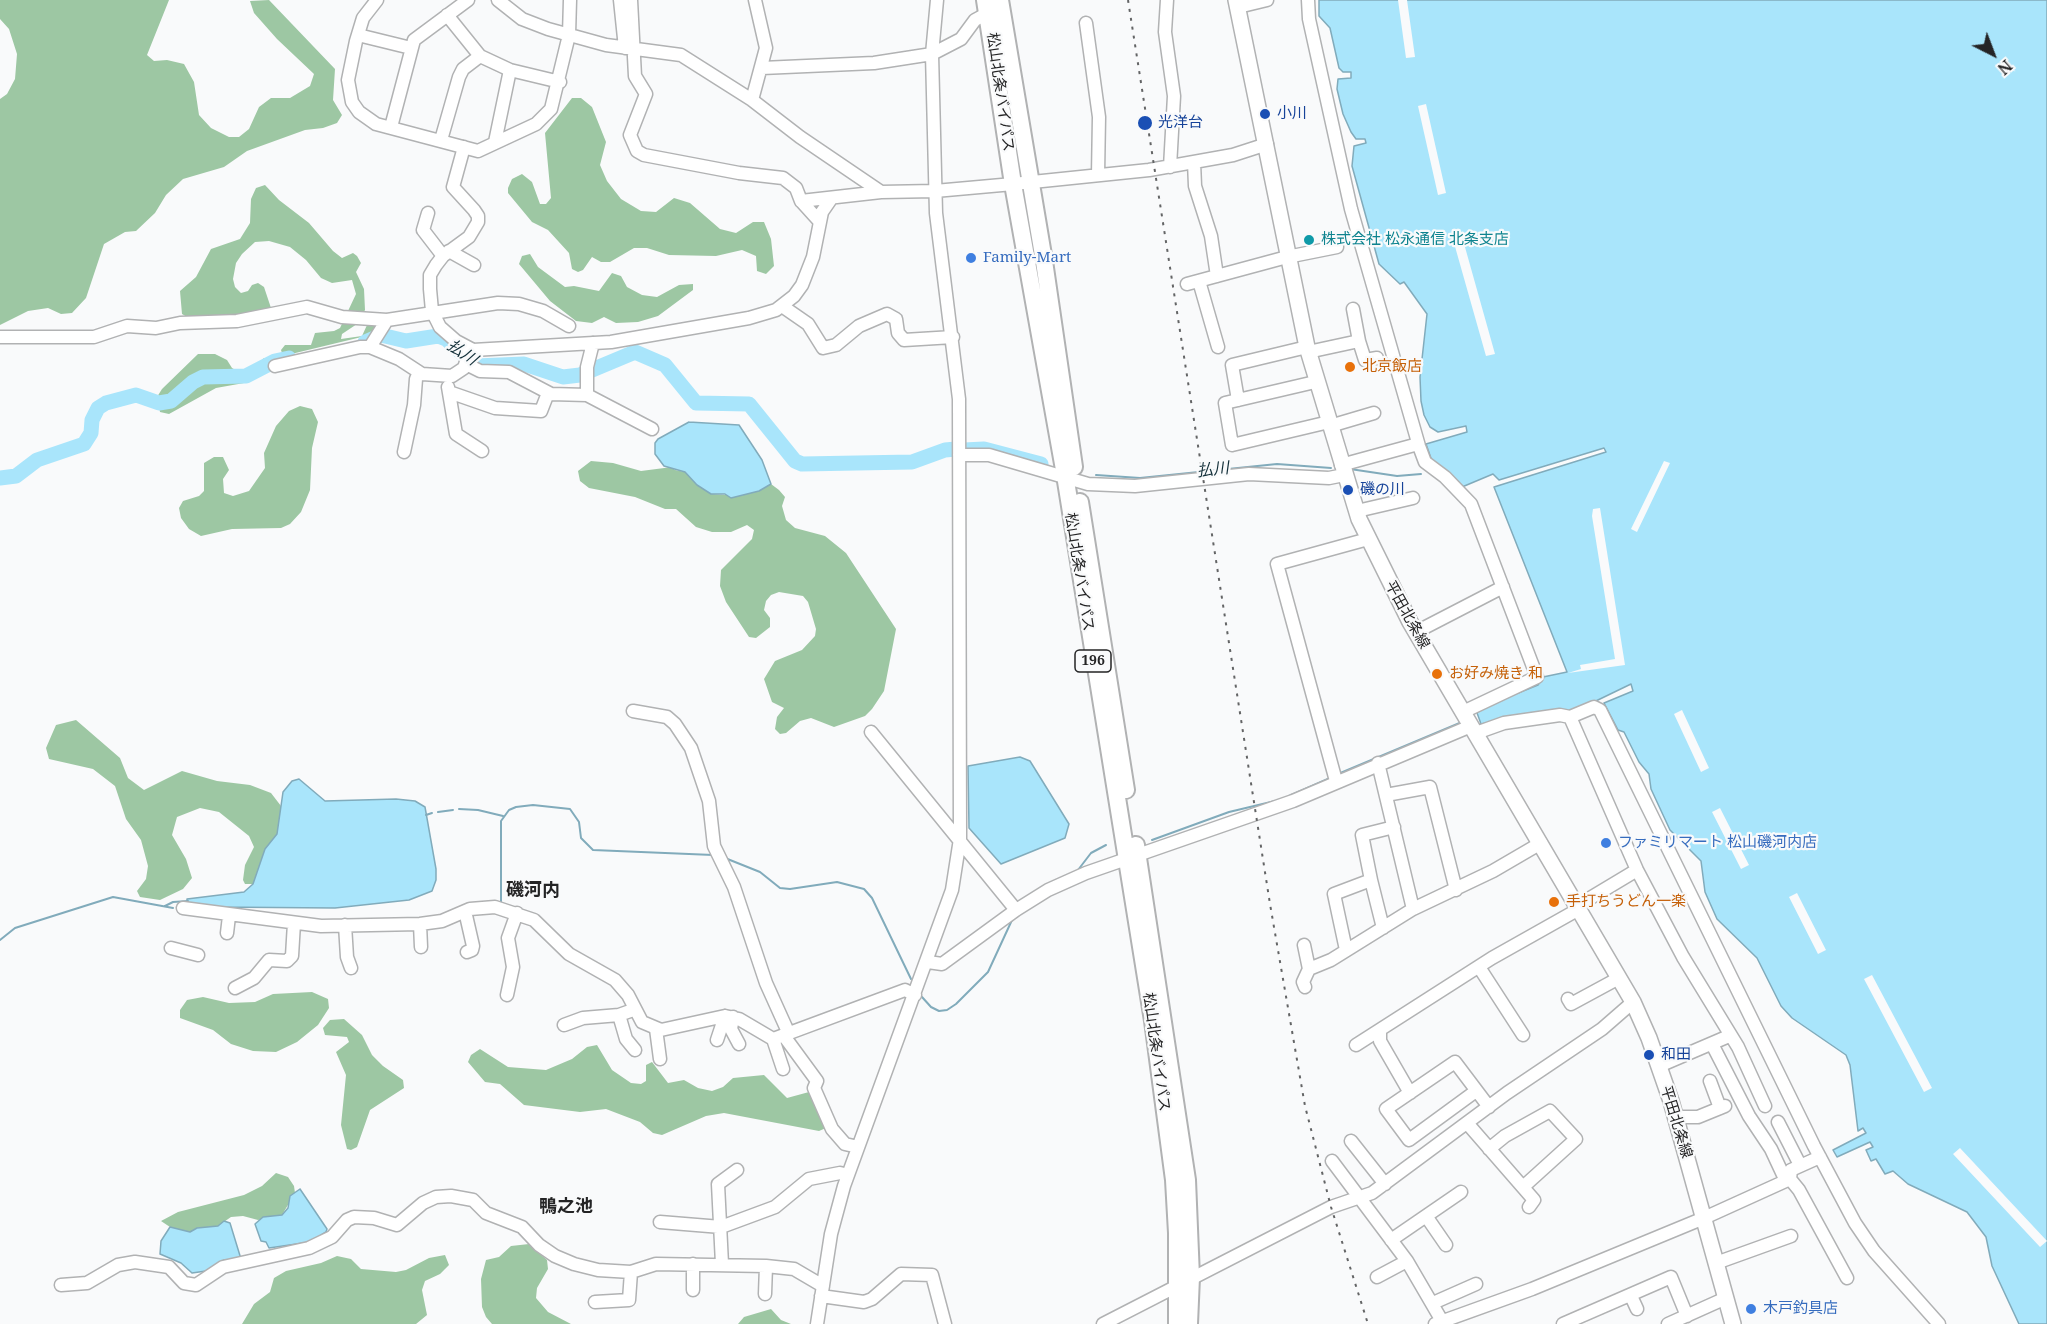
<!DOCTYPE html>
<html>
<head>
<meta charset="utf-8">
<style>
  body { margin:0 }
  #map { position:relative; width:2047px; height:1324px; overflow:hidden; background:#f9fafb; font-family:"Noto Serif",serif }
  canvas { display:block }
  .north { position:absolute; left:1963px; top:24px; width:60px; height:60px; -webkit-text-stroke:4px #f9fafb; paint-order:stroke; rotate:138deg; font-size:16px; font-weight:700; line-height:24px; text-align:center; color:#242425 }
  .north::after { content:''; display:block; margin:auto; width:21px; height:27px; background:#242425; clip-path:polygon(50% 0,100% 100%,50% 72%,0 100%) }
</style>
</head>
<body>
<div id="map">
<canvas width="2047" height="1324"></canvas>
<div class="north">N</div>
</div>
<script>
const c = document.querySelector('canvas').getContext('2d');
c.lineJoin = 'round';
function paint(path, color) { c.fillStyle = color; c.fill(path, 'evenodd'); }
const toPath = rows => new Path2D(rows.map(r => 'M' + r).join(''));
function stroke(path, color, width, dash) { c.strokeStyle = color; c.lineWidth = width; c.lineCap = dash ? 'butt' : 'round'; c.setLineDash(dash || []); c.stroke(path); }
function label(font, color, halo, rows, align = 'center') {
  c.font = font + ' "Noto Serif","Noto Sans JP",serif'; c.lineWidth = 4.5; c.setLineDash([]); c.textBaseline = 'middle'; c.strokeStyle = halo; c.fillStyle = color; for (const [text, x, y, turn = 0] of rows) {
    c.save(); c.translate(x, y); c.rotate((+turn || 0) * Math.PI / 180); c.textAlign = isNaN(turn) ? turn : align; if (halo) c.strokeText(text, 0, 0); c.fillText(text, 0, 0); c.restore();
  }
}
const forest = toPath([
  [0,0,169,0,147,55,154,61,167,60,184,64,194,82,199,115,211,128,229,137,239,137,249,129,259,107,271,98,290,98,310,86,314,74,277,39,254,13,250,1,269,0,335,69,333,100,342,115,337,123,323,128,305,130,247,151,224,167,183,179,166,195,155,213,136,231,125,232,104,244,86,298,72,313,61,314,48,308,28,311,0,325,0,99,7,94,15,79,17,54,9,29,0,19],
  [572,98,581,98,592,107,606,142,600,165,607,181,621,199,641,211,656,212,674,198,690,203,720,229,736,233,753,222,764,222,771,239,774,266,766,274,757,271,756,256,742,250,716,256,669,255,647,248,634,248,610,262,601,262,592,257,583,270,578,272,572,269,569,253,548,230,532,222,508,193,508,188,512,179,522,174,532,182,540,204,546,204,551,198,545,133],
  [265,185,279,200,309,223,333,251,342,258,353,253,357,256,361,263,356,272,364,289,365,310,357,324,342,334,341,339,362,336,367,325,377,326,374,334,283,356,281,350,285,345,311,345,315,333,334,331,340,328,356,294,352,280,332,283,321,278,306,260,290,247,269,241,255,242,242,254,236,263,233,279,235,287,241,293,248,291,252,285,258,283,264,287,271,308,268,312,262,316,189,318,182,314,180,291,196,277,211,249,240,239,250,223,251,199,256,188],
  [530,254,538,267,565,287,574,286,599,291,612,273,621,276,627,287,642,295,657,297,679,285,693,284,693,290,658,316,638,322,616,323,604,317,592,323,576,321,550,301,519,264,522,256],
  [198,354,215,354,227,360,232,368,243,374,249,373,264,358,269,359,269,363,261,365,244,383,216,388,169,414,160,412,157,397,162,389],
  [300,406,312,409,318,422,312,448,310,490,301,512,290,524,281,528,232,529,201,536,189,529,181,518,179,508,183,501,199,496,204,491,204,463,214,457,223,457,229,470,223,479,224,493,233,496,249,491,265,468,264,453,276,426,289,411],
  [591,461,613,463,641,471,672,467,675,470,685,472,697,485,711,494,741,496,771,484,779,490,785,497,782,506,786,520,795,528,825,536,846,553,896,629,884,691,872,709,865,716,834,727,811,718,800,721,786,733,780,734,775,729,777,717,784,708,772,702,764,679,775,661,802,650,815,636,816,629,808,602,803,596,779,592,771,595,766,601,764,610,770,618,770,627,756,638,749,637,726,602,720,586,721,570,752,539,754,530,747,525,731,532,712,532,696,527,676,509,665,509,635,497,589,488,580,481,578,471],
  [76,720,120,758,128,778,144,790,182,771,217,781,250,785,271,793,281,806,279,823,277,834,265,849,253,884,245,884,243,880,245,865,254,847,249,836,219,812,200,808,177,817,172,835,186,859,192,878,183,889,160,900,140,897,137,891,146,879,148,866,141,840,126,819,115,786,93,769,49,759,46,748,56,725],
  [312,992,328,999,329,1008,318,1025,297,1042,276,1052,253,1051,231,1044,213,1030,180,1018,180,1010,187,1000,203,997,229,1003,255,1002,273,994],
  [344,1019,362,1035,372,1055,383,1066,403,1080,404,1088,370,1110,357,1147,351,1150,347,1149,341,1125,346,1075,336,1052,349,1042,347,1037,325,1035,323,1028,330,1020],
  [597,1045,612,1070,631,1083,641,1084,646,1081,646,1065,652,1062,668,1083,684,1080,698,1088,712,1091,723,1087,733,1078,764,1075,787,1098,809,1092,818,1094,826,1128,819,1131,724,1113,706,1116,662,1135,653,1133,640,1122,606,1109,580,1112,524,1105,500,1084,485,1082,468,1062,471,1055,480,1049,508,1067,546,1070,572,1059,587,1047],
  [276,1173,288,1177,294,1186,295,1193,282,1215,258,1220,243,1216,231,1217,218,1226,197,1228,190,1232,170,1227,161,1221,178,1212,244,1195,262,1186],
  [529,1244,547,1260,548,1269,537,1288,536,1298,548,1312,571,1324,492,1324,486,1317,482,1307,481,1279,486,1260,499,1257,511,1246],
  [445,1255,449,1265,440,1274,425,1281,422,1290,427,1315,416,1324,242,1324,254,1304,270,1292,274,1278,286,1271,321,1263,337,1256,351,1259,361,1269,396,1272,406,1270,429,1258],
  [771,1309,781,1320,791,1324,738,1324,744,1317]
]);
const water = toPath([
  [1319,0,2047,0,2047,1324,2019,1324,1992,1266,1986,1237,1967,1212,1908,1184,1893,1171,1885,1174,1876,1159,1871,1161,1866,1150,1873,1147,1870,1142,1837,1157,1833,1150,1866,1133,1863,1128,1858,1131,1850,1065,1846,1055,1792,1018,1781,1006,1757,958,1717,919,1705,892,1701,861,1670,830,1651,789,1649,774,1639,762,1624,732,1618,730,1604,703,1633,691,1631,684,1569,714,1519,716,1481,724,1476,710,1538,685,1543,677,1567,672,1494,487,1606,452,1604,448,1499,480,1493,474,1462,487,1433,464,1426,444,1467,432,1466,426,1438,432,1430,427,1424,415,1421,401,1420,377,1427,314,1404,282,1400,284,1379,264,1352,166,1354,146,1366,143,1365,139,1356,139,1351,132,1343,114,1337,89,1338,79,1351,78,1351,72,1343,72,1339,68,1330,28,1319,16,1319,0],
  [689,422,739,425,762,460,771,484,759,491,731,498,725,494,711,494,697,485,685,472,664,466,655,454,655,443,658,439,689,422],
  [1020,757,1030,761,1069,824,1065,838,1001,864,969,828,968,766,1020,757],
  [299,779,325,801,396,799,415,801,425,807,436,869,436,880,432,891,409,900,335,908,213,907,187,903,187,899,244,892,253,884,265,849,277,834,283,792,292,781,299,779],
  [300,1189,327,1229,326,1232,310,1242,269,1248,266,1242,261,1241,255,1224,263,1217,282,1215,288,1208,290,1196,300,1189],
  [224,1221,230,1223,241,1259,224,1260,206,1271,192,1273,181,1263,160,1254,161,1241,170,1227,190,1232,197,1228,218,1226,224,1221]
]);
const pier = toPath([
  [1398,0,1407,0,1415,57,1406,58],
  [1426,104,1446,193,1438,195,1418,106],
  [1463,240,1495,354,1486,356,1454,243],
  [1664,461,1670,463,1637,532,1631,529],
  [1600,508,1625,665,1568,673,1581,669,1580,665,1615,659,1592,516,1593,509],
  [1682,710,1709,768,1701,772,1674,714],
  [1720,808,1749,865,1741,869,1712,812],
  [1797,893,1826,950,1818,954,1789,897],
  [1872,975,1932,1088,1924,1092,1864,979],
  [1960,1148,2047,1241,2040,1247,1953,1154]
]);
const stream = toPath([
  [1350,469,1397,476,1421,474],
  [1096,475,1140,478,1277,464,1331,468],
  [1338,774,1462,722],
  [1289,796,1330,778],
  [459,809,478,810,503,816],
  [438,812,453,810],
  [426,815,432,813],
  [1152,840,1229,812,1275,801],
  [725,858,760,872,780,888,790,889,837,882,864,889,872,898,911,979],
  [1078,870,1091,853,1106,845],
  [501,903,501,821,509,810,516,807,533,805,570,809,579,822,581,838,593,850,713,855],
  [165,906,173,902,188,901],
  [0,940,15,928,113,897,173,908],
  [922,997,931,1007,939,1011,947,1010,956,1004,988,972,1012,920]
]);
const river = toPath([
  [365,342,381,335,406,341,438,336,446,339,476,366,524,364,563,377,580,375,635,352,665,365,696,403,749,404,795,461,802,464,912,462,945,450,956,449],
  [964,450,984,449,1041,464],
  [0,478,16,476,37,460,84,444,91,433,92,420,98,408,106,403,136,395,159,403,171,401,193,382,203,377,246,376,275,361,289,358]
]);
const minor = toPath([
  [377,0,363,18,356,41,348,80,352,102,359,112,376,124,478,151,536,124,551,109,569,35,570,0],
  [498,0,522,19,548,29,606,45,681,55,752,100,800,137,881,192],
  [620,0,625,48],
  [631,0,635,76,646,94,630,135,637,151,644,155,739,173,783,178,796,188,801,201,881,192,935,191,1013,184,1149,170,1233,155,1267,144],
  [1167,0,1165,32,1174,96,1170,167],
  [1308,0,1309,19,1351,209,1419,446,1425,462,1445,477,1471,504,1537,677,1463,712],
  [1238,7,1267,0],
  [447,15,480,56,510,70,560,82],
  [1086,23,1099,117,1098,175],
  [358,35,411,48],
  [762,68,874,63,932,54,961,39,975,20,988,13],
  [752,100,766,48,755,0],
  [391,127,414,40,468,0],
  [441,140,459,77,463,69,480,56],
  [495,142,510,70],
  [464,147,453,187,474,210,478,216,478,222,469,237,443,256,436,265,430,275,430,289,432,311,440,327,456,341,473,350,611,342,749,318,776,310,794,296,802,285,813,257,822,212,831,199],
  [1194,162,1195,186,1211,236,1217,276],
  [801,201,820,222],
  [428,213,423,230,443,256],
  [449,251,474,265],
  [1199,281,1218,347],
  [1187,284,1287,257,1337,247],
  [782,306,808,324,823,348,836,345,859,326,887,314,896,319,898,333,904,340,953,337],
  [0,337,94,337,127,326,156,328,180,323,237,321,307,307,342,317,387,320,498,303,519,304,543,311,569,326],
  [1359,341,1365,360,1377,358],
  [370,347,387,320],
  [1308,352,1359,341,1353,309],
  [466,364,480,371,509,372,551,394,587,395,652,429],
  [275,366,360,347,370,347,399,359,422,374,452,376,464,368,470,349],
  [1315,382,1225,403,1232,445,1329,422],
  [448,387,456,434,482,451],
  [449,392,495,408,541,411,548,393],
  [587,395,587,367,593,343],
  [1238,400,1232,365,1307,347],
  [1330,426,1374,413],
  [404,452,414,405,416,379,419,372],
  [959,455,989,455,1088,484,1135,486,1249,474,1329,478,1344,475],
  [1341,465,1418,444],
  [1357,511,1413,498],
  [1416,632,1503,587],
  [633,711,667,717,675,724,691,748,709,801,714,846,734,887,766,983,789,1034],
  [1570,717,1594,707,1600,710,1814,1146,1855,1223,1874,1251,1939,1324],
  [871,732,1016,910],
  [1476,733,1504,723,1560,715,1570,717,1637,870,1683,957,1738,1047,1765,1106],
  [1378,763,1413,909],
  [1336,781,1277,564,1368,539],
  [1386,795,1430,787,1456,890],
  [1371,880,1362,835,1394,827],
  [1577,906,1637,870],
  [183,908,321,926,420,924,442,921,470,909,495,907,534,920,569,954,615,980,628,995,642,1022,661,1030,725,1016,739,1019,773,1039,905,990,915,995],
  [465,911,473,946,472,950,467,952],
  [420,924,421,947],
  [345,925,347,957,351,968],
  [227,933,229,916],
  [1304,945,1309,969,1303,982,1305,987],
  [171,948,198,955],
  [1346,950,1334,894,1371,880,1383,928],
  [928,962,942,964,1016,910,1048,890,1086,873,1293,801,1471,726],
  [1479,967,1523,1035],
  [1309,969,1331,960,1413,909,1493,871,1541,843],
  [235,988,254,978,269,960,287,961,292,956,294,923],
  [507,995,513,967,508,938,517,913],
  [1568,999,1571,1004,1619,978],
  [619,1015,626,1039,635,1050],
  [733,1017,731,1029,739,1044],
  [564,1025,583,1018,619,1015,633,1010],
  [656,1029,660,1059],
  [1380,1031,1380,1041,1410,1093],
  [784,1036,817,1081,814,1088,832,1129,845,1144,858,1147],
  [773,1039,783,1069],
  [717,1040,725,1016],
  [1712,1044,1749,1116,1771,1149,1785,1179],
  [1356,1045,1492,958,1579,909],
  [1659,1066,1729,1036],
  [1710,1081,1720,1108],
  [1476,1091,1409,1140,1386,1109,1455,1062,1489,1107],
  [1676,1117,1698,1117,1725,1106],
  [1778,1122,1800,1165],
  [1467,1123,1534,1200,1529,1207],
  [1351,1141,1385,1184],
  [1489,1149,1505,1136,1550,1111,1576,1139,1523,1187],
  [1332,1161,1407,1261,1442,1321],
  [1790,1179,1791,1170,1820,1157],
  [1426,1216,1446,1245],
  [660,1222,721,1227,775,1207,809,1179,840,1173,848,1175],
  [1391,1240,1461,1192],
  [1716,1263,1791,1236],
  [722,1264,718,1184,737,1170],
  [1377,1277,1407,1261],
  [61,1285,87,1283,118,1265,135,1262,169,1267,184,1283,196,1285,223,1267,309,1248,332,1237,347,1220,354,1217,374,1218,397,1225,423,1203,436,1197,451,1196,473,1200,486,1213,522,1227,539,1245,555,1256,574,1264,598,1270,631,1272,656,1264,766,1266,794,1269,823,1286],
  [693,1290,693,1264],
  [765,1294,766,1266],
  [821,1296,864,1302,872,1299,901,1274,932,1275,945,1324],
  [1631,1296,1637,1309],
  [595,1302,629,1300,631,1272],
  [1433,1303,1476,1284],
  [817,1324,831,1234,844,1186,952,890,960,839,959,399,936,213,932,54,937,0],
  [1103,1324,1331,1207,1372,1193,1507,1093,1602,1029,1633,1002],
  [1435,1324,1532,1289,1704,1218,1790,1179,1799,1190,1847,1278],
  [1563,1324,1671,1277,1687,1316],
  [1668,1324,1726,1298]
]);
const major = toPath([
  [1236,0,1307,347,1359,519,1410,622,1633,1002,1649,1038,1671,1101,1733,1324]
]);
const highway = toPath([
  [985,0,1013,184,1065,475,1153,1021,1174,1180,1177,1233,1177,1324],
  [1000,0,1044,261,1074,467],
  [1080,502,1126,790],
  [1136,845,1187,1180,1191,1277,1189,1324]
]);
const rail = toPath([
  [1128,0,1270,904,1305,1106,1331,1207,1368,1324]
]);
const markers = [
  [1265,114,6,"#1a4fb4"],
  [1145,123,8,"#1a4fb4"],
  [1309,240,6,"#0f9aa8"],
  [971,258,6,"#3f7fe0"],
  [1350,367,6,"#e8710a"],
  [1348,490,6,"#1a4fb4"],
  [1437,674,6,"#e8710a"],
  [1606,843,6,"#3f7fe0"],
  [1554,902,6,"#e8710a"],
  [1649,1055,6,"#1a4fb4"],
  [1751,1309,6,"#3f7fe0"]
];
const shields = [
  [1093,661,36]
];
const shieldNames = [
  ["196",1093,661]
];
const streetNames = [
  ["松山北条バイパス",1000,92,82],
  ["松山北条バイパス",1079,572,81],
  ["平田北条線",1407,615,61],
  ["松山北条バイパス",1156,1052,82],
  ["平田北条線",1676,1122,73]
];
const transitNames = [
  ["小川",1277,114],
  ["光洋台",1158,123],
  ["磯の川",1360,490],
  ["和田",1661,1055]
];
const cultureNames = [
  ["株式会社 松永通信 北条支店",1321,240]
];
const shopNames = [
  ["Family-Mart",983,258],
  ["ファミリマート 松山磯河内店",1618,843],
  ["木戸釣具店",1763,1309]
];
const foodNames = [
  ["北京飯店",1362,367],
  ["お好み焼き 和",1449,674],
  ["手打ちうどん一楽",1566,902]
];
const waterNames = [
  ["払川",462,353,34],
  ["払川",1213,470,-6]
];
const quarterNames = [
  ["磯河内",533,891],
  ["鴨之池",566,1207]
];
paint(forest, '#9dc7a3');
paint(water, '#a9e5fb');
stroke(water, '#81abbb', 1.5);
paint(pier, '#f9fafb');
stroke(stream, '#81abbb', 2);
stroke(river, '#a9e5fb', 15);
stroke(minor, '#b1b2b3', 15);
stroke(major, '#b1b2b3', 18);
stroke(highway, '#b1b2b3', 20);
stroke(minor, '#fff', 12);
stroke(major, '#fff', 15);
stroke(highway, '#fff', 16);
stroke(rail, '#636465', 2, [3, 6]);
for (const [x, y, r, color] of markers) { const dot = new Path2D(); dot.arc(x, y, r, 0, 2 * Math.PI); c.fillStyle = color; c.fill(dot); stroke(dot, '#f9fafb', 2); }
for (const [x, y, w] of shields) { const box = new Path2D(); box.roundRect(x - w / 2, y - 11, w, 22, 4.5); c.fillStyle = '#f9fafb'; c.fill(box); stroke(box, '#242425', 1.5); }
label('bold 14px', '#242425', null, shieldNames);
label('15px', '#242425', '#f9fafb', streetNames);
label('15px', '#164399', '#f9fafb', transitNames, 'left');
label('15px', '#0d838f', '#f9fafb', cultureNames, 'left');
label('15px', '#366cbe', '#f9fafb', shopNames, 'left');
label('15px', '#c56008', '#f9fafb', foodNames, 'left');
label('italic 16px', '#102d37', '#f9fafb', waterNames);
label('bold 18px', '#242425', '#f9fafb', quarterNames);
</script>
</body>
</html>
